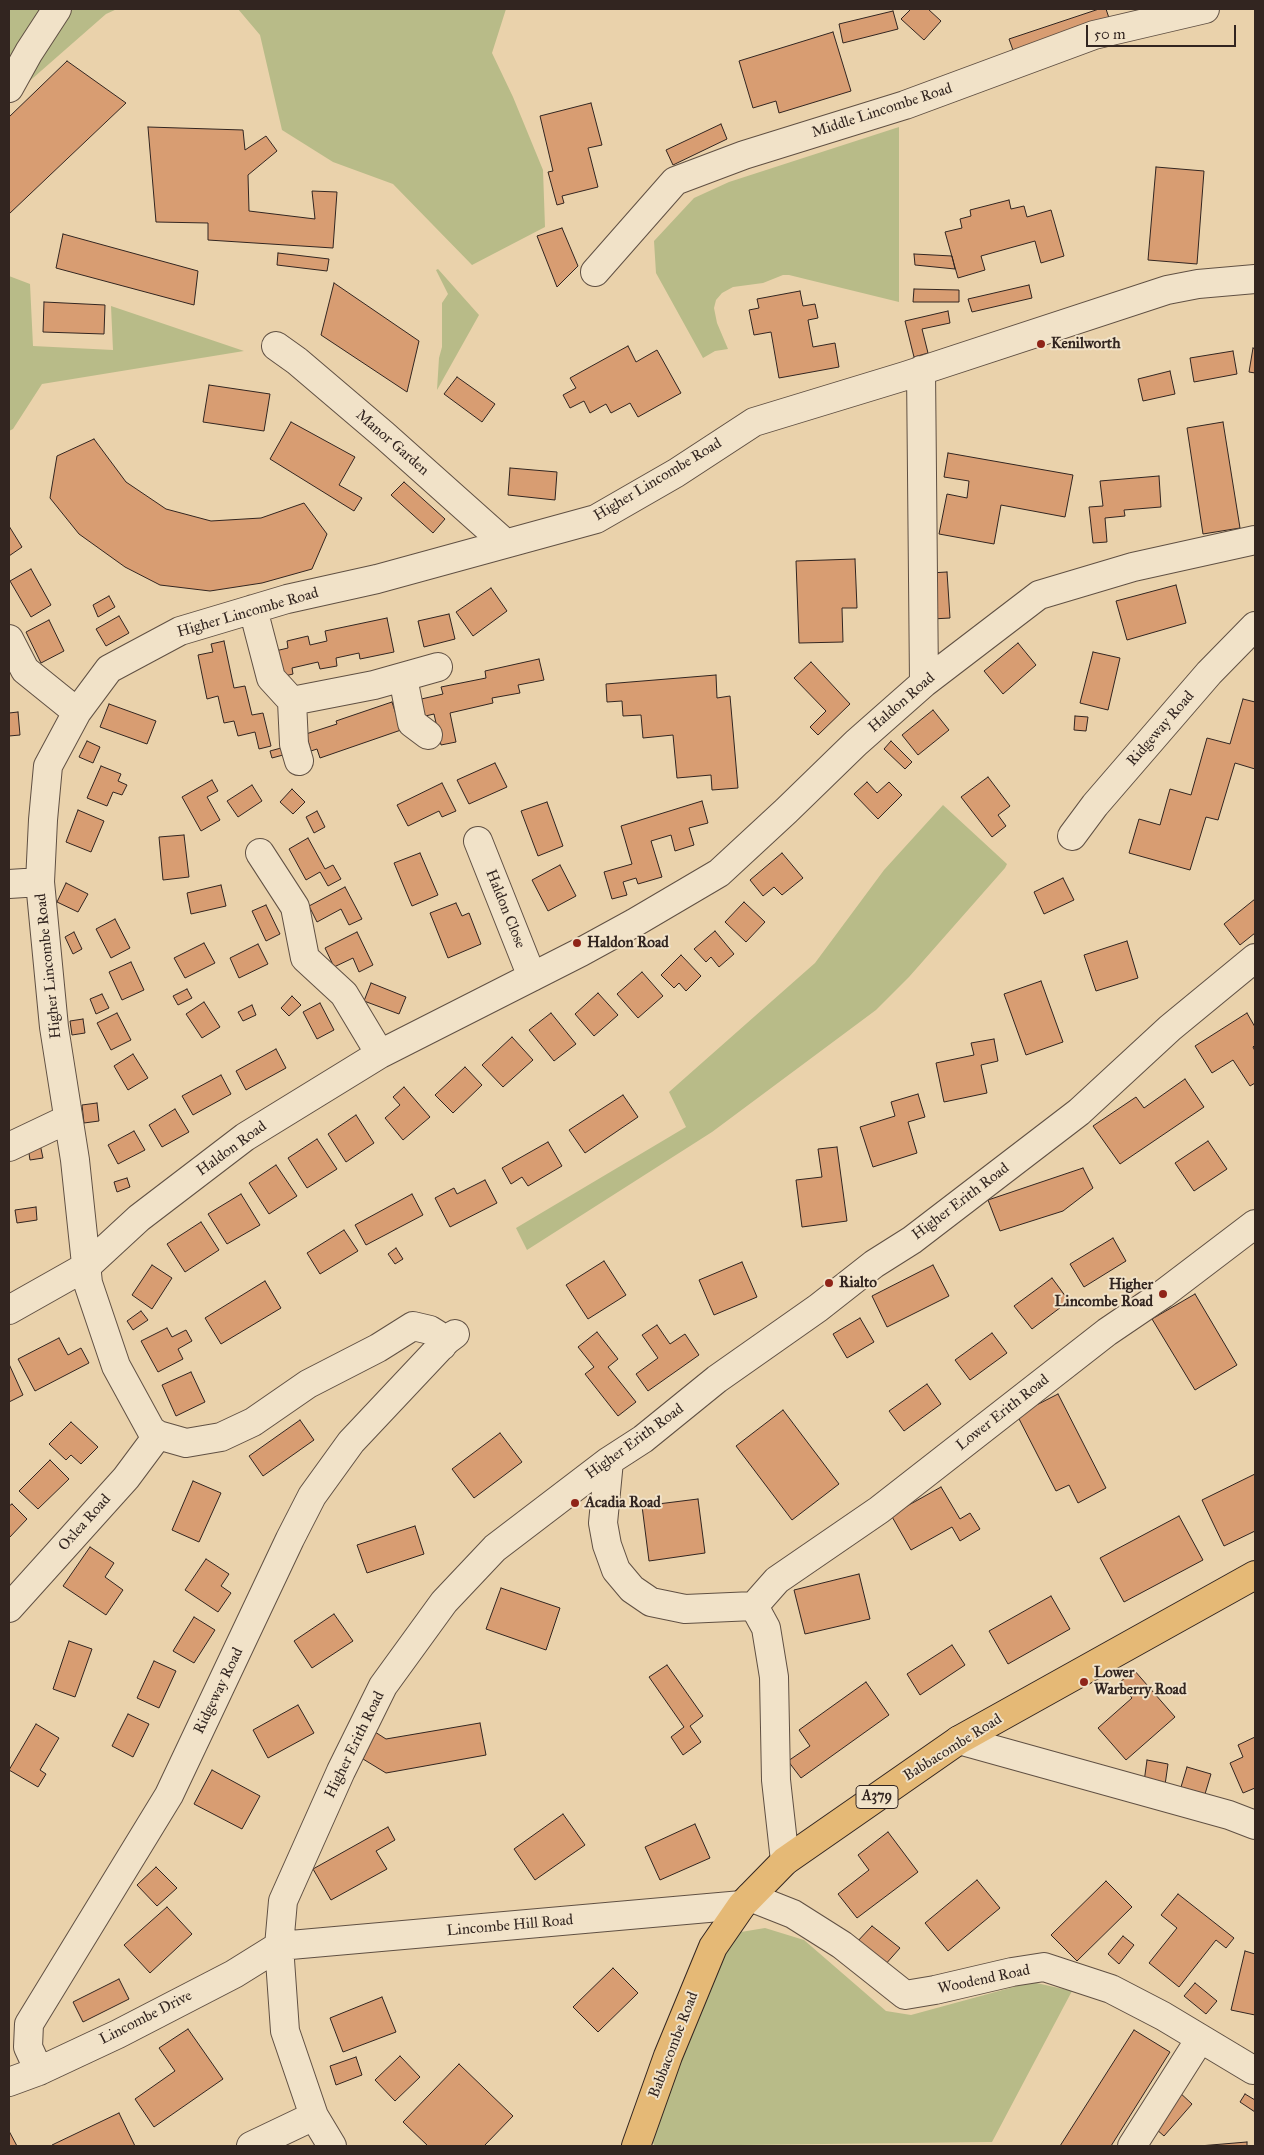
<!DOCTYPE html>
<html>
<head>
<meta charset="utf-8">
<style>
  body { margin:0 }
  #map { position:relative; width:1264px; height:2155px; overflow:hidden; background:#ead2ab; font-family:"IM FELL Great Primer",serif }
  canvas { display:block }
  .frame { position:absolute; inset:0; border:10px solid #322520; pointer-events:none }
  .scale { position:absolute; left:1086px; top:25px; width:150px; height:22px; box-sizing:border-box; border:2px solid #322520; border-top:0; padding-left:6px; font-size:15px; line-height:18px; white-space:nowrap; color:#322520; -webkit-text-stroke:4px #f1e2c8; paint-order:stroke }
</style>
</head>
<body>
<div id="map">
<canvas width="1264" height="2155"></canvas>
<div class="frame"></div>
<div class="scale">50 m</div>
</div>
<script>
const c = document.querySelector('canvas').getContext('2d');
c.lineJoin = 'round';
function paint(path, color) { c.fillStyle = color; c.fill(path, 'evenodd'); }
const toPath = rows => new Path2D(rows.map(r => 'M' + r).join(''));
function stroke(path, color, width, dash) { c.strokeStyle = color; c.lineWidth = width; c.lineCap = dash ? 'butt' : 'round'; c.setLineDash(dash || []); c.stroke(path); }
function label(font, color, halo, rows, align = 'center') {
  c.font = font + ' "IM FELL Great Primer",serif'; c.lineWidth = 4; c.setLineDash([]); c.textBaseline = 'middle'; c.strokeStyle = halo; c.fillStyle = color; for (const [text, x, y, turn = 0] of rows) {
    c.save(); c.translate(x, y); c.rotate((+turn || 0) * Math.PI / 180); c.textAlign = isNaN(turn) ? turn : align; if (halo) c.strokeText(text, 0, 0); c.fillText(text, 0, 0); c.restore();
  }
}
const green = toPath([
  [9,9,117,9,106,14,9,99],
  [238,9,506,9,492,53,513,97,543,170,545,227,472,265,393,184,333,162,282,130,260,35],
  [899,127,899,302,789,275,783,275,763,283,733,287,722,293,716,300,714,308,717,323,728,349,715,351,703,358,656,273,654,241,694,198,729,182],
  [438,269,479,315,437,390,439,358,442,347,442,303,448,294,436,270],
  [9,276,30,284,33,346,113,350,111,306,244,351,42,384,13,429,9,431],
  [943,805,1007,864,1005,868,909,977,876,1010,712,1132,527,1250,516,1228,686,1127,669,1092,815,963,884,870],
  [765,1928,804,1940,886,2011,911,2015,1032,1982,1072,1991,992,2142,655,2146,651,2140,721,1959,741,1932]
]);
const building = toPath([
  [911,9,928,9,941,21,924,40,901,19,911,9],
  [1099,9,1106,9,1110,21,1014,53,1009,39,1099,9],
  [893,11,898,29,843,43,839,24,893,11],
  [833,32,851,91,779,113,776,101,753,108,739,61,833,32],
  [67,61,126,103,9,214,9,117,67,61],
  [591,103,602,145,588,148,598,187,562,196,564,203,557,205,548,172,553,171,540,116,591,103],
  [721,124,727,139,673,165,666,150,721,124],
  [148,127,243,130,245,150,266,136,277,151,248,175,249,211,315,219,312,191,337,192,333,248,208,240,208,223,156,222,148,127],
  [1156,167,1204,171,1197,264,1148,260,1156,167],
  [1009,200,1011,209,1024,206,1027,217,1051,210,1064,256,1041,263,1035,241,981,256,985,270,958,278,945,232,962,228,960,219,971,216,970,210,1009,200],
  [562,228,578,266,557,287,537,236,562,228],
  [63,234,198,271,194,305,56,268,63,234],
  [278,253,329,259,327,271,277,265,278,253],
  [914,254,952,256,955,269,915,265,914,254],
  [334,283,419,341,407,392,321,335,334,283],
  [1029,285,1032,298,972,312,968,299,1029,285],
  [914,289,959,290,959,302,913,302,914,289],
  [800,291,803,306,815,304,818,318,808,320,813,347,835,343,839,367,779,378,771,332,754,335,749,310,759,308,757,299,800,291],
  [44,302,105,305,104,334,43,332,44,302],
  [948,311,950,323,922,329,928,353,914,357,905,321,948,311],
  [628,346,636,362,657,350,681,393,638,417,630,403,611,413,606,404,590,413,584,401,570,408,563,395,576,388,570,378,628,346],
  [1253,348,1255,349,1255,373,1249,372,1253,348],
  [1233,351,1237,374,1194,382,1190,358,1233,351],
  [1170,371,1175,394,1143,401,1138,379,1170,371],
  [457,377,495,404,482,422,444,394,457,377],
  [209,385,270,394,264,431,203,422,209,385],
  [291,422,355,457,339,485,362,498,354,511,270,459,291,422],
  [1223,422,1240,528,1203,534,1187,428,1223,422],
  [94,439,126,482,166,509,211,521,261,518,304,503,327,534,312,569,262,583,210,591,160,585,125,567,79,534,50,498,57,456,94,439],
  [948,453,1073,475,1065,517,1001,505,994,544,939,534,947,494,967,498,969,481,944,477,948,453],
  [510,468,557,472,555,500,508,495,510,468],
  [1159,476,1161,507,1124,510,1125,516,1105,518,1107,542,1093,543,1089,507,1103,506,1100,481,1159,476],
  [404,482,445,519,433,533,391,495,404,482],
  [9,526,22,547,9,556,9,526],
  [855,559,857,608,842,608,843,642,799,643,796,561,855,559],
  [31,569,51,605,31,617,10,581,31,569],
  [947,572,950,618,932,619,930,573,947,572],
  [1176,585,1186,623,1127,640,1116,601,1176,585],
  [491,588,507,611,473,636,456,612,491,588],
  [109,596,115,607,98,617,93,605,109,596],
  [449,614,455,639,424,647,418,621,449,614],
  [119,616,129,633,106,646,96,629,119,616],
  [387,618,394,652,360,659,359,653,336,658,337,666,320,669,318,662,292,668,293,674,277,678,271,652,288,648,287,641,308,636,310,645,327,641,325,631,387,618],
  [49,620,64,651,41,663,26,632,49,620],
  [224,641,234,688,245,686,252,715,263,713,271,746,259,749,255,732,238,736,234,721,224,723,218,696,207,699,198,655,213,652,211,644,224,641],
  [1018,643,1036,665,1003,694,984,671,1018,643],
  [1093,652,1120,658,1108,710,1080,703,1093,652],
  [539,659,544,680,518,685,520,693,492,698,493,703,450,713,456,742,441,745,434,714,421,717,417,700,443,694,441,687,486,678,485,671,539,659],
  [811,662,850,704,818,735,810,727,826,711,794,678,811,662],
  [716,675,717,698,730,696,738,788,712,790,711,775,677,778,673,735,643,738,641,715,623,716,622,701,607,702,606,684,716,675],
  [1243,699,1255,702,1255,769,1235,763,1218,820,1206,817,1190,870,1129,853,1139,819,1160,825,1170,789,1191,795,1207,738,1230,744,1243,699],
  [392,702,401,730,320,758,317,749,311,751,306,734,337,724,336,721,392,702],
  [109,704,156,721,147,744,100,727,109,704],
  [933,710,949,730,918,755,902,735,933,710],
  [18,712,20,735,9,736,9,713,18,712],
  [1075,716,1088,717,1086,731,1074,730,1075,716],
  [87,741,100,747,93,763,79,757,87,741],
  [891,741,912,762,905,769,884,749,891,741],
  [281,748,283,755,272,758,270,751,281,748],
  [495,763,507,787,469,804,457,780,495,763],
  [101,766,121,774,118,781,127,785,122,795,113,792,107,806,87,798,101,766],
  [988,777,1010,806,998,815,1006,826,992,837,961,797,988,777],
  [212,780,218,791,207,797,220,820,201,831,182,797,212,780],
  [867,782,877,793,889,782,902,795,878,819,854,794,867,782],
  [442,783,456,811,442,817,439,811,408,826,397,805,442,783],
  [252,785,262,801,238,817,227,801,252,785],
  [292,789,305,802,293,814,280,802,292,789],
  [702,801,708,823,689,828,694,845,675,851,671,835,651,841,662,877,638,884,636,878,623,882,627,895,612,899,604,872,632,864,621,826,702,801],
  [547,802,563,846,538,856,521,811,547,802],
  [78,810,104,821,91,852,66,842,78,810],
  [317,811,325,827,314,833,306,817,317,811],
  [184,835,189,877,163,880,159,837,184,835],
  [308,838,325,869,333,865,341,879,328,886,320,872,306,880,289,849,308,838],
  [420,853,438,895,412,906,394,863,420,853],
  [782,853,803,878,782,895,774,887,763,896,750,880,782,853],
  [560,865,576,896,548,911,532,880,560,865],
  [1063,878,1074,900,1044,914,1034,892,1063,878],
  [66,883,88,894,78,912,57,902,66,883],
  [221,885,226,906,191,914,187,893,221,885],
  [345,887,362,919,349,925,341,909,317,922,309,906,345,887],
  [1255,899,1255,933,1240,945,1224,924,1255,899],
  [744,902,765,922,746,942,725,922,744,902],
  [456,903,462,916,469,913,481,944,448,958,430,913,456,903],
  [266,905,280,934,266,941,252,911,266,905],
  [115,919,130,948,111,958,96,929,115,919],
  [715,931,734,954,719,967,711,957,706,962,694,949,715,931],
  [74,932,82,949,73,954,65,937,74,932],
  [357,932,373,965,359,972,353,958,334,967,325,948,357,932],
  [1127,941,1138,978,1096,991,1084,955,1127,941],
  [204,943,215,963,185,978,174,958,204,943],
  [258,944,268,964,239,978,230,958,258,944],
  [681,955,701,976,686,991,679,983,674,988,661,975,681,955],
  [131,962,144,990,122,1000,109,972,131,962],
  [642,972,663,996,638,1018,617,994,642,972],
  [1041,981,1063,1042,1026,1055,1004,994,1041,981],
  [371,983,406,997,399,1014,364,1001,371,983],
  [187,989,192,998,178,1005,173,996,187,989],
  [598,993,618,1015,594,1036,575,1014,598,993],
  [102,994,109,1008,96,1014,90,999,102,994],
  [292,996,301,1005,289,1016,281,1008,292,996],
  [204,1002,220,1027,202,1038,186,1014,204,1002],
  [320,1003,334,1030,317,1039,303,1012,320,1003],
  [252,1005,256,1015,243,1021,238,1012,252,1005],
  [117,1013,131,1040,111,1050,97,1023,117,1013],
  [551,1013,576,1044,554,1061,529,1030,551,1013],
  [1247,1013,1255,1027,1255,1045,1253,1047,1255,1051,1255,1083,1250,1086,1233,1060,1212,1073,1195,1046,1247,1013],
  [83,1019,85,1033,72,1035,70,1021,83,1019],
  [512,1037,533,1060,503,1087,482,1065,512,1037],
  [994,1039,998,1061,981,1065,987,1093,944,1102,936,1063,974,1055,971,1043,994,1039],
  [276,1049,286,1068,246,1090,236,1071,276,1049],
  [133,1054,148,1078,128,1090,114,1066,133,1054],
  [465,1067,482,1085,453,1113,435,1095,465,1067],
  [221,1075,231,1094,193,1115,182,1096,221,1075],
  [1185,1079,1204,1107,1120,1164,1093,1126,1136,1097,1144,1108,1185,1079],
  [404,1087,430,1117,403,1140,385,1118,400,1105,393,1097,404,1087],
  [918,1094,925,1117,908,1122,917,1153,873,1167,860,1127,895,1116,891,1102,918,1094],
  [623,1095,638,1117,585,1153,569,1130,623,1095],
  [97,1103,99,1121,84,1123,82,1105,97,1103],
  [175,1109,189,1132,162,1147,149,1125,175,1109],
  [356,1115,374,1143,346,1162,328,1134,356,1115],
  [134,1131,145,1150,118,1164,108,1145,134,1131],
  [317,1139,337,1169,307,1188,288,1158,317,1139],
  [1208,1141,1227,1169,1194,1191,1175,1163,1208,1141],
  [548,1142,562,1166,528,1186,522,1177,511,1184,502,1168,548,1142],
  [40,1144,43,1158,30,1160,28,1147,40,1144],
  [837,1147,847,1221,802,1227,796,1180,822,1177,818,1149,837,1147],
  [276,1165,297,1196,269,1214,249,1183,276,1165],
  [1083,1168,1093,1188,1063,1211,1000,1231,988,1200,1083,1168],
  [127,1178,130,1187,117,1192,114,1182,127,1178],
  [485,1180,497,1203,450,1227,435,1198,454,1188,457,1194,485,1180],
  [241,1194,260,1225,227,1244,208,1214,241,1194],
  [412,1194,423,1215,366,1245,355,1225,412,1194],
  [36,1207,37,1220,17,1223,15,1210,36,1207],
  [201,1222,219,1250,185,1272,167,1244,201,1222],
  [344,1230,358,1251,320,1274,307,1253,344,1230],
  [1113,1238,1126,1261,1084,1287,1070,1264,1113,1238],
  [396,1248,403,1259,395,1264,388,1254,396,1248],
  [604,1261,626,1295,588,1319,566,1285,604,1261],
  [742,1262,757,1297,714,1315,699,1280,742,1262],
  [152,1265,172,1278,152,1309,132,1295,152,1265],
  [933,1265,949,1296,887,1327,872,1296,933,1265],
  [1052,1278,1069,1301,1032,1329,1014,1306,1052,1278],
  [265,1281,281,1308,221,1344,205,1318,265,1281],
  [1195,1294,1237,1365,1195,1390,1152,1319,1195,1294],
  [141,1311,148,1320,133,1330,127,1321,141,1311],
  [860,1318,874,1342,847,1358,833,1334,860,1318],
  [657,1325,670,1344,685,1334,699,1355,648,1391,636,1374,658,1358,642,1335,657,1325],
  [167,1328,172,1337,186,1330,192,1341,178,1349,183,1359,158,1372,141,1341,167,1328],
  [597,1332,618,1359,608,1367,636,1402,618,1416,585,1374,594,1367,578,1347,597,1332],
  [992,1333,1007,1353,970,1380,955,1360,992,1333],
  [59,1338,68,1355,81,1348,89,1363,35,1391,18,1359,59,1338],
  [9,1364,23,1395,9,1402,9,1364],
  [191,1372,205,1402,176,1416,162,1385,191,1372],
  [927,1384,941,1404,904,1431,889,1411,927,1384],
  [1058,1394,1106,1488,1078,1503,1069,1485,1056,1491,1017,1415,1058,1394],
  [783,1410,839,1484,792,1520,736,1446,783,1410],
  [300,1420,314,1440,263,1476,249,1456,300,1420],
  [71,1422,98,1447,81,1464,71,1455,66,1460,49,1444,71,1422],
  [500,1433,522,1462,474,1498,452,1469,500,1433],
  [50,1460,69,1479,38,1509,19,1491,50,1460],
  [1255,1474,1255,1531,1224,1546,1202,1500,1255,1474],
  [193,1481,221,1493,199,1542,172,1530,193,1481],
  [941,1487,960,1519,970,1513,980,1529,960,1541,952,1527,911,1550,891,1515,941,1487],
  [698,1499,705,1553,649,1561,642,1506,698,1499],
  [12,1504,27,1519,9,1538,9,1506,12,1504],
  [1179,1516,1203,1560,1124,1602,1100,1558,1179,1516],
  [415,1526,424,1554,367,1573,357,1545,415,1526],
  [90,1547,114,1563,105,1577,123,1590,106,1615,63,1586,90,1547],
  [206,1559,229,1574,221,1586,231,1593,218,1612,185,1590,206,1559],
  [859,1574,870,1619,805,1634,794,1590,859,1574],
  [501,1588,560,1608,546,1650,486,1629,501,1588],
  [1051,1596,1070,1629,1008,1664,989,1631,1051,1596],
  [334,1614,353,1641,312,1668,294,1641,334,1614],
  [194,1617,215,1630,194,1663,173,1651,194,1617],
  [69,1641,92,1649,75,1697,53,1689,69,1641],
  [952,1645,965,1665,920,1695,907,1674,952,1645],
  [154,1661,176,1671,159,1708,137,1698,154,1661],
  [667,1665,703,1716,690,1726,701,1742,683,1755,671,1737,684,1727,649,1677,667,1665],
  [1134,1670,1175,1717,1126,1760,1098,1728,1132,1698,1119,1683,1134,1670],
  [866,1682,889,1715,801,1778,788,1761,810,1746,799,1730,866,1682],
  [298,1705,314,1733,268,1758,253,1730,298,1705],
  [128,1714,149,1724,133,1757,112,1746,128,1714],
  [480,1723,486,1755,386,1773,363,1759,375,1732,386,1739,480,1723],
  [36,1724,59,1738,40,1770,46,1774,38,1787,9,1770,36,1724],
  [1255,1737,1255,1788,1243,1793,1230,1763,1243,1757,1238,1745,1255,1737],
  [1147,1760,1168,1764,1165,1785,1144,1782,1147,1760],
  [1187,1767,1211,1774,1205,1794,1181,1787,1187,1767],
  [212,1770,260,1796,242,1829,194,1804,212,1770],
  [563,1814,585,1845,535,1880,514,1849,563,1814],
  [695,1824,710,1858,660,1880,645,1847,695,1824],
  [388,1827,395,1840,376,1851,387,1869,331,1900,313,1869,388,1827],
  [888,1832,918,1872,857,1918,838,1894,869,1870,858,1855,888,1832],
  [156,1867,177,1888,157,1906,137,1885,156,1867],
  [977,1880,1000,1908,948,1951,925,1923,977,1880],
  [1106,1881,1132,1907,1077,1961,1051,1935,1106,1881],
  [1178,1894,1234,1938,1226,1948,1216,1940,1179,1987,1149,1963,1177,1928,1161,1915,1178,1894],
  [167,1907,192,1934,150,1973,124,1945,167,1907],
  [872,1926,900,1948,884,1966,855,1944,872,1926],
  [1123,1936,1134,1945,1119,1964,1108,1954,1123,1936],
  [1245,1951,1255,1954,1255,2015,1231,2010,1245,1951],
  [613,1968,638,1993,598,2032,573,2007,613,1968],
  [119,1979,129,1999,83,2022,73,2002,119,1979],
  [1195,1983,1217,2001,1206,2014,1184,1996,1195,1983],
  [382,1997,396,2032,343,2052,330,2018,382,1997],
  [188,2029,223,2079,154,2127,135,2099,175,2071,159,2048,188,2029],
  [1134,2030,1170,2052,1111,2146,1060,2146,1134,2030],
  [400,2056,420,2077,395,2101,375,2080,400,2056],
  [356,2057,362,2075,336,2085,330,2066,356,2057],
  [459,2064,513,2116,484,2146,428,2146,403,2122,459,2064],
  [1177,2090,1192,2104,1164,2136,1148,2122,1177,2090],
  [1245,2094,1255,2100,1255,2112,1240,2102,1245,2094],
  [119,2113,135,2146,52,2146,52,2145,119,2113],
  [9,2131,17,2146,9,2146,9,2131],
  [1247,2142,1247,2146,1199,2146,1247,2142]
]);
const minor = toPath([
  [9,88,29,52,57,9],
  [595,272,675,181,744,155,905,105,1094,35,1205,9],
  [276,346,297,361,384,435,505,543],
  [921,370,924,683],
  [253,609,271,678,292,701,294,744,299,761],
  [9,639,25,670,77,712],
  [403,678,412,723,428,735],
  [292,701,374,685,438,667],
  [1072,836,1095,805,1209,673,1255,626],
  [478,841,532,977],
  [260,853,295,907,305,958,344,994,380,1054],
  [9,884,40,882],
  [9,1147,68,1119],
  [9,1310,87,1266,139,1218,245,1137,380,1054,581,952,634,923,719,873,786,811,856,743,924,683,1039,595,1133,567,1255,540],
  [442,1346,438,1335,430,1330,413,1326,378,1348,308,1384,253,1422,221,1437,186,1443,158,1435,151,1430,116,1366,88,1283,75,1160,54,1027,40,882,43,820,48,766,77,712,109,669,180,631,287,599,377,579,596,519,676,473,754,422,905,376,1167,290,1198,284,1255,279],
  [609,1461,603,1523,607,1545,616,1570,632,1589,651,1602,685,1609,754,1606,766,1628,774,1677,776,1780,785,1861],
  [754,1606,777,1580,879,1510,1107,1332,1163,1294,1255,1224],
  [9,1608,126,1478,158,1435],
  [959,1740,1229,1815,1255,1825],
  [750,1897,793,1914,842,1945,905,1995,935,1990,1012,1972,1044,1967,1111,1989,1163,2016,1253,2070],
  [39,2071,28,2047,29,2024,169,1795,290,1539,312,1496,351,1442,447,1340,455,1334],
  [9,2082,39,2071,118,2034,234,1974,279,1946,742,1905],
  [251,2146,314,2116],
  [332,2146,314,2116,285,2031,279,1946,283,1901,341,1771,383,1686,444,1602,495,1548,609,1461,643,1439,717,1379,818,1308,874,1264,912,1240,1079,1112,1170,1028,1255,958],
  [1132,2146,1200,2039]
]);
const major = toPath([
  [636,2146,668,2056,713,1947,742,1905,785,1861,959,1740,1255,1575]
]);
const markers = [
  [1041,344,5,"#8f2418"],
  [577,943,5,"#8f2418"],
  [829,1283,5,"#8f2418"],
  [1163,1294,5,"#8f2418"],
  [575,1503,5,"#8f2418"],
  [1084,1682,5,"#8f2418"]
];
const shields = [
  [877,1797,42]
];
const shieldNames = [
  ["A379",877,1797]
];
const streetNames = [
  ["Middle Lincombe Road",882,111,-18],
  ["Manor Garden",392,443,41],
  ["Higher Lincombe Road",658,480,-31],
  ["Higher Lincombe Road",248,613,-16],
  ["Haldon Road",902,703,-41],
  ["Ridgeway Road",1161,729,-49],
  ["Haldon Close",505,909,68],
  ["Higher Lincombe Road",49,966,-96],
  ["Haldon Road",232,1149,-36],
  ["Higher Erith Road",961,1202,-37],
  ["Lower Erith Road",1003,1413,-38],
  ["Higher Erith Road",635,1442,-36],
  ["Oxlea Road",85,1523,-48],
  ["Ridgeway Road",219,1691,-64],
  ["Higher Erith Road",355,1745,-64],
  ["Babbacombe Road",953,1748,-32],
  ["Lincombe Hill Road",510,1926,-5],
  ["Woodend Road",984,1980,-12],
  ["Lincombe Drive",146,2018,-27],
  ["Babbacombe Road",674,2045,-69]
];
const poiNames = [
  ["Kenilworth",1051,344],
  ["Haldon Road",587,943],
  ["Rialto",839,1283],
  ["Higher",1153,1285,"right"],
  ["Lincombe Road",1153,1302,"right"],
  ["Acadia Road",585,1503],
  ["Lower",1094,1673],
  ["Warberry Road",1094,1690]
];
paint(green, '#b8bb88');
paint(building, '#d89d72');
stroke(building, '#322520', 1);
stroke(minor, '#605043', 30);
stroke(major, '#322520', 30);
stroke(minor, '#f1e2c8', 28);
stroke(major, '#e5b976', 28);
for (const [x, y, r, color] of markers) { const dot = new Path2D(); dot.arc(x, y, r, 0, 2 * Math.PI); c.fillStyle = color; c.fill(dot); stroke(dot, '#f1e2c8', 2); }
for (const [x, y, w] of shields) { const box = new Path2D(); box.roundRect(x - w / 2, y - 11.5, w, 23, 4); c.fillStyle = '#f1e2c8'; c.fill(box); stroke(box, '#322520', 1); }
label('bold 14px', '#322520', null, shieldNames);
label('15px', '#322520', '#f1e2c8', streetNames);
label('bold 15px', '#322520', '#f1e2c8', poiNames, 'left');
</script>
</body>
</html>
